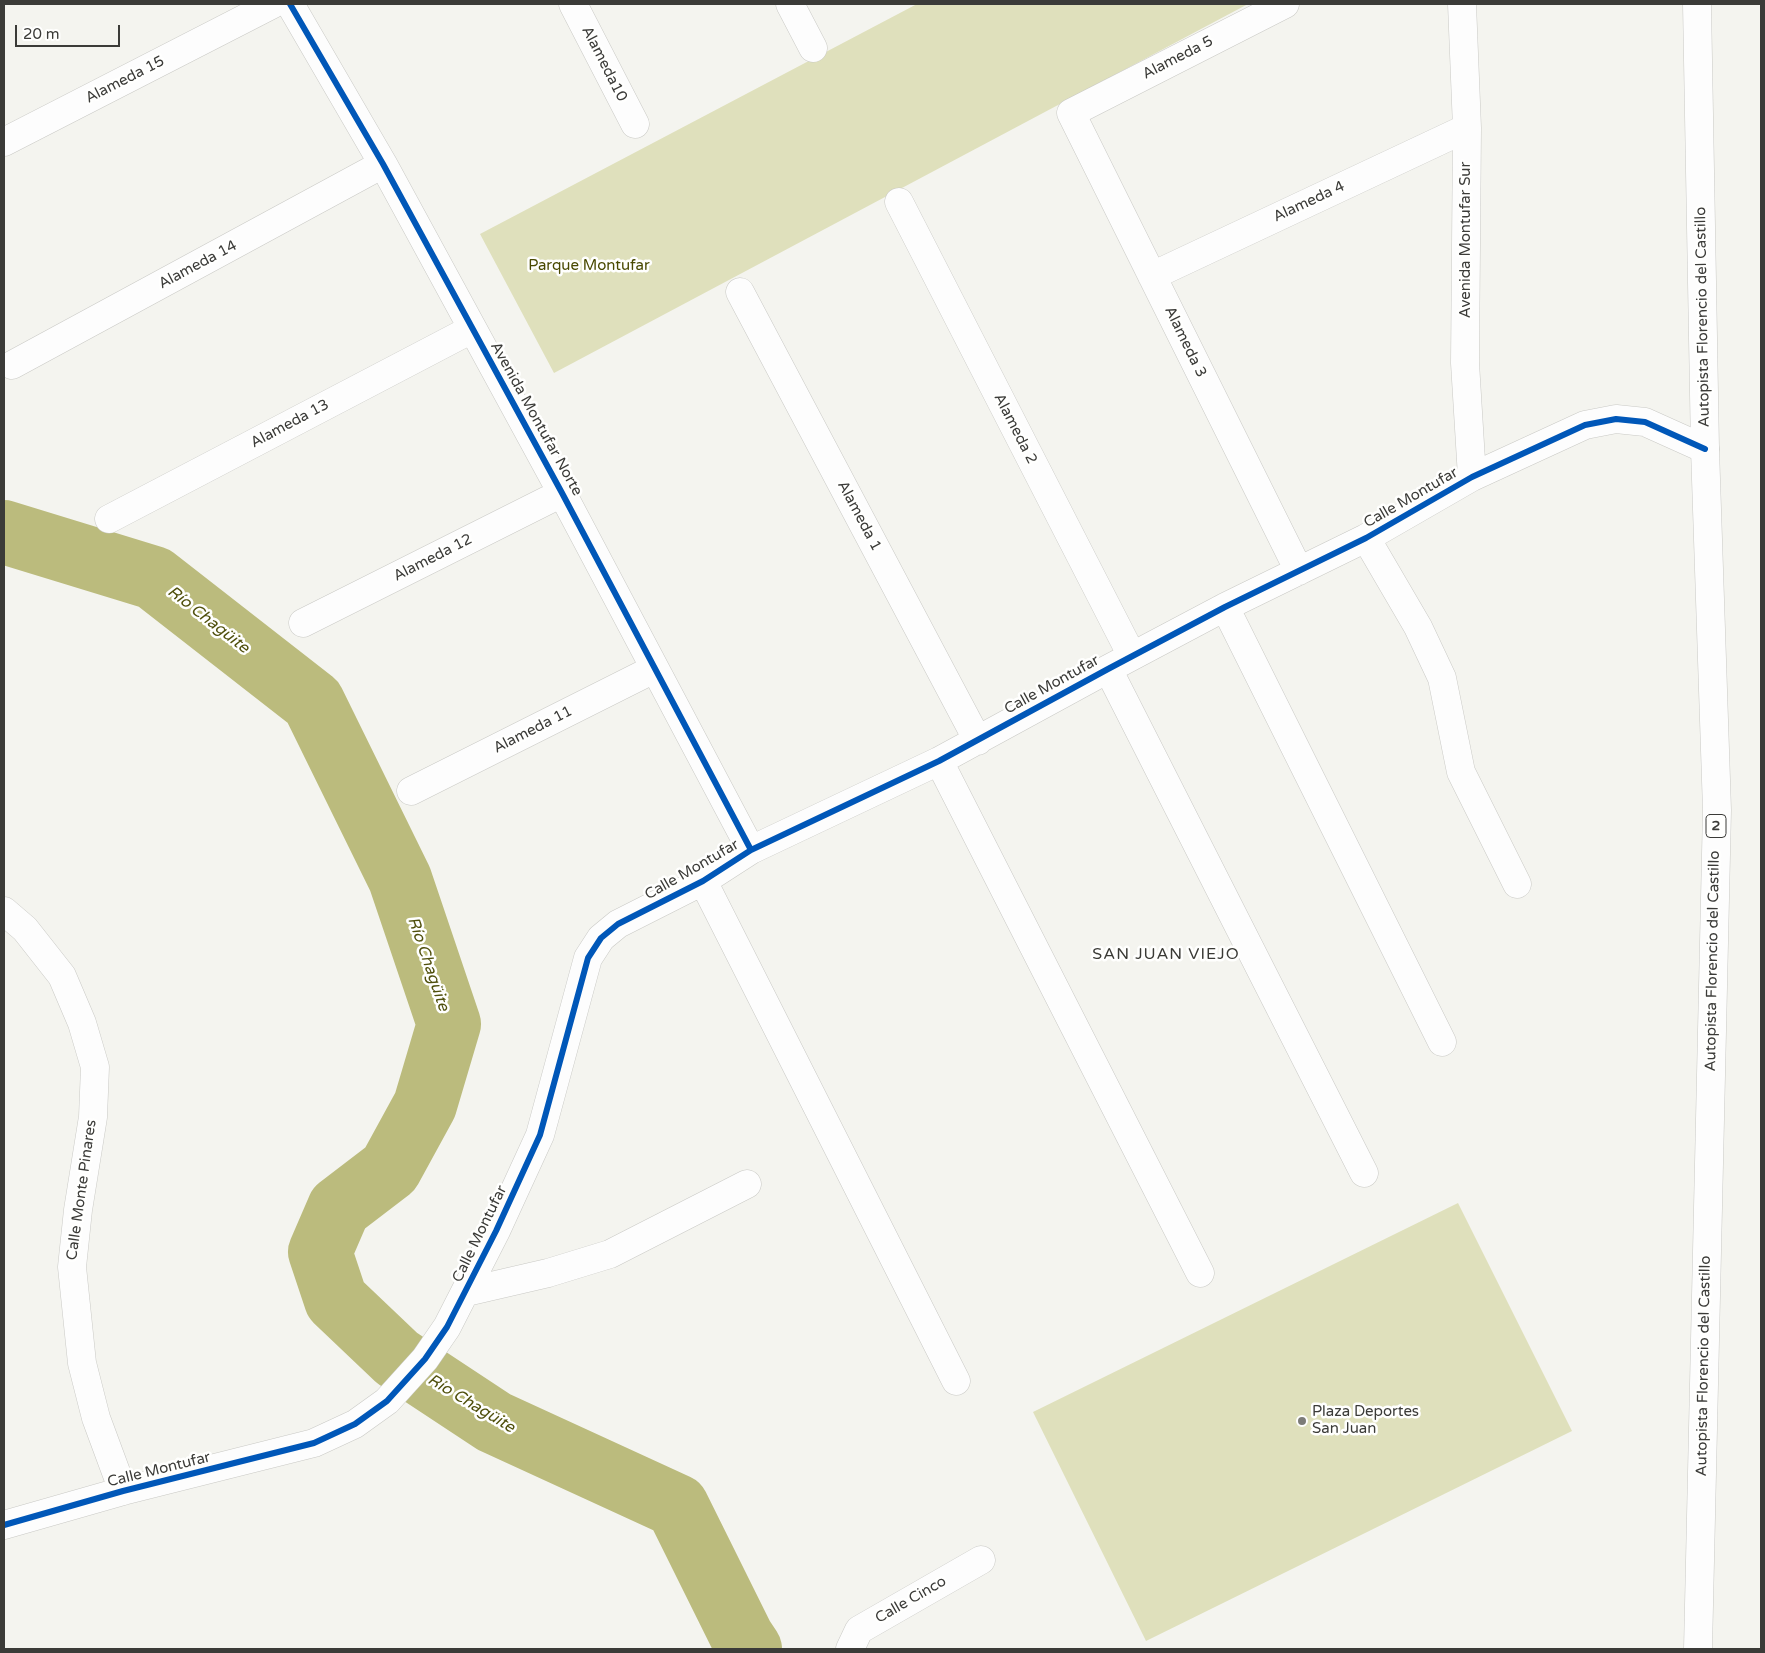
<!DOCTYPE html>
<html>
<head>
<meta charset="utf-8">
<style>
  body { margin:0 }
  #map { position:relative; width:1765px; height:1653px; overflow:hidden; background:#f4f4ef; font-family:"Varela Round",sans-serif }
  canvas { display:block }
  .frame { position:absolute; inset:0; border:5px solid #3b3b38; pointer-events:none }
  .scale { position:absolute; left:15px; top:25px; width:105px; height:22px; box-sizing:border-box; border:2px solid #3b3b38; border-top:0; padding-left:6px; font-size:15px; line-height:18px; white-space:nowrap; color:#3b3b38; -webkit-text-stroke:4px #fffffe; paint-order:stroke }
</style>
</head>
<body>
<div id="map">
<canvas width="1765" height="1653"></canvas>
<div class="frame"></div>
<div class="scale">20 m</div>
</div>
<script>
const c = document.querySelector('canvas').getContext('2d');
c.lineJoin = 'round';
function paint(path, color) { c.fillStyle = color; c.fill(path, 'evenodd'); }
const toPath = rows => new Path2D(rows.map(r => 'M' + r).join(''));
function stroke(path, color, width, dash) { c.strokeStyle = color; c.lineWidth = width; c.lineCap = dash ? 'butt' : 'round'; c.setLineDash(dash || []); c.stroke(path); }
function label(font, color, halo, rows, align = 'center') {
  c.font = font + ' "Varela Round",sans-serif'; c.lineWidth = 5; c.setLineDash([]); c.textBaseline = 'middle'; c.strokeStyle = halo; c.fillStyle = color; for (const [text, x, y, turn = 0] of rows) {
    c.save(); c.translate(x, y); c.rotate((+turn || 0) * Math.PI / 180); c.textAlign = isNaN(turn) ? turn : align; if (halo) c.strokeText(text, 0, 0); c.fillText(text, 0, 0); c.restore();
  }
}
const green = toPath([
  [917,4,1248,4,554,373,480,234],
  [1458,1203,1572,1431,1146,1641,1033,1412]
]);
const river = toPath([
  [4,532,154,578,313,702,400,879,449,1024,425,1105,390,1169,339,1208,320,1252,336,1300,397,1358,494,1422,677,1506,742,1637,750,1649]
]);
const minor = toPath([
  [290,4,383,164,562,493,751,850],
  [573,4,635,124],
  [790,4,813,48],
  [1285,4,1071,113,1299,571],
  [1462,4,1467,128,1465,363,1472,477],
  [4,142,273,4],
  [899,202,1132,656],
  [1152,276,1467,128],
  [740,292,978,741],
  [12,365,383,164],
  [109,519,472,329],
  [1366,538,1418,627,1442,678,1461,772,1517,884],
  [1225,607,1442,1042],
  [303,623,562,493],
  [1108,669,1364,1173],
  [939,761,1200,1273],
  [411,791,654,669],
  [703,881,956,1381],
  [4,911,25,929,62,976,82,1023,95,1067,93,1117,78,1210,72,1267,82,1363,96,1418,123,1491],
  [466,1292,548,1273,610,1254,747,1184],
  [4,1525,123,1491,314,1443,355,1424,387,1401,425,1359,447,1327,496,1231,540,1135,588,958,601,938,618,924,703,881,751,850,939,761,1108,669,1225,607,1366,538,1472,477,1585,425,1616,419,1645,422,1705,449],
  [850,1649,859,1630,981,1560]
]);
const highway = toPath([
  [1697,4,1705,449,1717,810,1698,1649]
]);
const cycleway = toPath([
  [290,4,383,164,562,493,751,850],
  [4,1525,123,1491,314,1443,355,1424,387,1401,425,1359,447,1327,496,1231,540,1135,588,958,601,938,618,924,703,881,751,850,939,761,1108,669,1225,607,1366,538,1472,477,1585,425,1616,419,1645,422,1705,449]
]);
const markers = [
  [1302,1421,5,"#7c7c78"]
];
const shields = [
  [1716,826,20]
];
const shieldNames = [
  ["2",1716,826]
];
const streetNames = [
  ["Alameda 5",1178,58,-27],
  ["Alameda10",604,64,63],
  ["Alameda 15",125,80,-27],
  ["Alameda 4",1309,202,-25],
  ["Avenida Montufar Sur",1466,240,-90],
  ["Alameda 14",198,265,-28],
  ["Autopista Florencio del Castillo",1703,317,-91],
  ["Alameda 3",1185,342,64],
  ["Avenida Montufar Norte",536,419,61],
  ["Alameda 13",290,424,-28],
  ["Alameda 2",1015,429,63],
  ["Calle Montufar",1411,498,-30],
  ["Alameda 1",859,516,62],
  ["Alameda 12",433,558,-27],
  ["Calle Montufar",1052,685,-29],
  ["Alameda 11",533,730,-27],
  ["Calle Montufar",692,870,-30],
  ["Autopista Florencio del Castillo",1713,961,-89],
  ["Calle Monte Pinares",82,1190,-82],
  ["Calle Montufar",480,1234,-64],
  ["Autopista Florencio del Castillo",1704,1366,-89],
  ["Calle Montufar",159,1470,-14],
  ["Calle Cinco",911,1600,-30]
];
const parkNames = [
  ["Parque Montufar",589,266]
];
const poiNames = [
  ["Plaza Deportes",1312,1412],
  ["San Juan",1312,1429]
];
const waterNames = [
  ["Río Chagüite",208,620,38],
  ["Río Chagüite",428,964,71],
  ["Río Chagüite",471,1404,31]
];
const neighbourhoodNames = [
  ["SAN JUAN VIEJO",1166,955]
];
paint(green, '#dfe0bc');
stroke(river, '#bbbb7d', 64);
stroke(minor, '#c9c9c5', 29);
stroke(highway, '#c9c9c5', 29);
stroke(minor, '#fdfdfd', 28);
stroke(highway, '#fdfdfd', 28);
stroke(cycleway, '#0057b8', 6);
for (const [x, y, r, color] of markers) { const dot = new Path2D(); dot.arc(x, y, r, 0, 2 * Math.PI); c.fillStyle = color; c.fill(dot); stroke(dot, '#fffffe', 2); }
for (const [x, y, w] of shields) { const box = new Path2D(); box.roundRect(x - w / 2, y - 11.5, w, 23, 4); c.fillStyle = '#fffffe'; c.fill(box); stroke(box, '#3b3b38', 1); }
label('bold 14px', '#3b3b38', null, shieldNames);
label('15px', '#3b3b38', '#fffffe', streetNames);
label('15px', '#494901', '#fffffe', parkNames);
label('15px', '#3b3b38', '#fffffe', poiNames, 'left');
label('italic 16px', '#50500d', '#fffffe', waterNames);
c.letterSpacing = '1px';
label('16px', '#3a3a35', '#fffffe', neighbourhoodNames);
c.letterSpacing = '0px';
</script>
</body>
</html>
